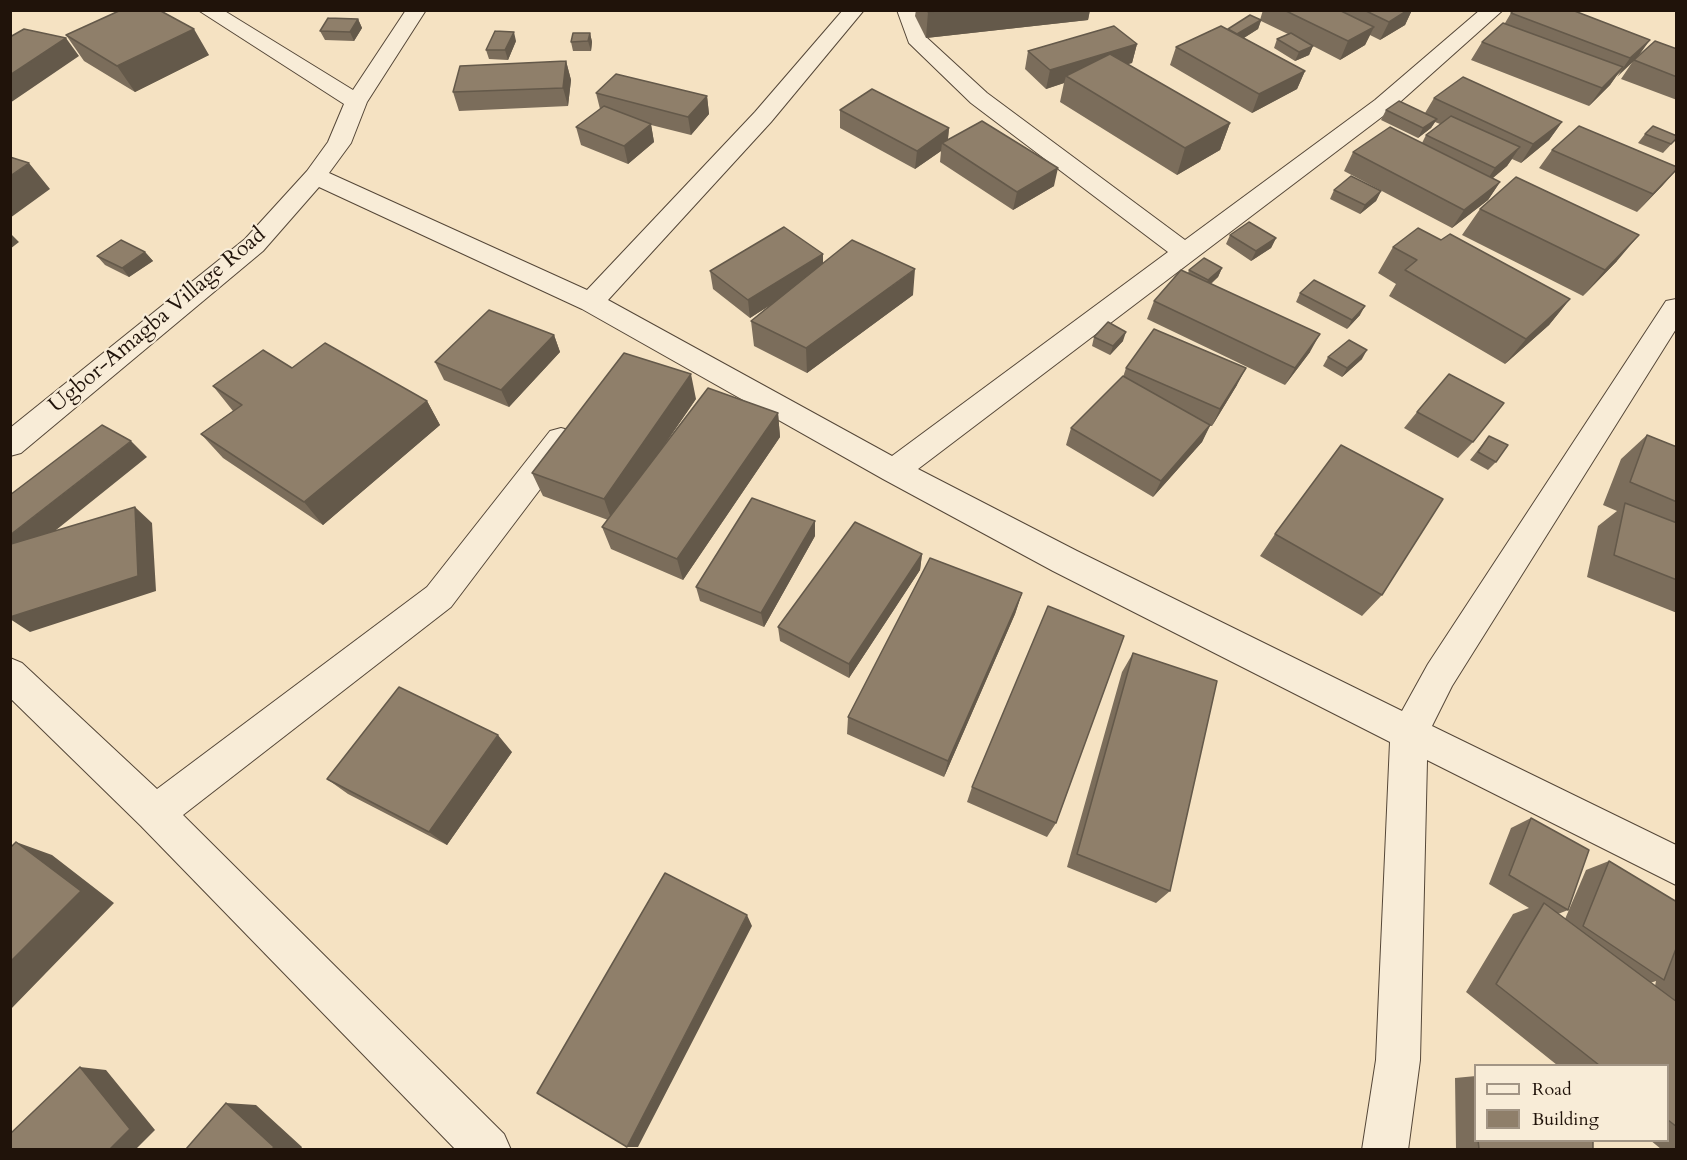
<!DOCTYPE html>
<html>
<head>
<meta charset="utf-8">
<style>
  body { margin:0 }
  #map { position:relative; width:1687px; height:1160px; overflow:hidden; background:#f5e2c2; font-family:Cardo,serif }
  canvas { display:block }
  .frame { position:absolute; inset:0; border:12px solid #20130a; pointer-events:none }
  .legend { position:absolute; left:1474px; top:1064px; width:195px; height:78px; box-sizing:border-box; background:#f8ecd7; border:2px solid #a29585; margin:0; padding:8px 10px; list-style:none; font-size:18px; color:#20130a }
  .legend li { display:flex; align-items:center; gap:12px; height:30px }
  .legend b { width:30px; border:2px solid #a29585 }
</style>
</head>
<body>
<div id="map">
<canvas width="1687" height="1160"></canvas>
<div class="frame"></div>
<ul class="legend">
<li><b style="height:8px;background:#f8ecd7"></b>Road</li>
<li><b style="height:16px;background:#8f7f6a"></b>Building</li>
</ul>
</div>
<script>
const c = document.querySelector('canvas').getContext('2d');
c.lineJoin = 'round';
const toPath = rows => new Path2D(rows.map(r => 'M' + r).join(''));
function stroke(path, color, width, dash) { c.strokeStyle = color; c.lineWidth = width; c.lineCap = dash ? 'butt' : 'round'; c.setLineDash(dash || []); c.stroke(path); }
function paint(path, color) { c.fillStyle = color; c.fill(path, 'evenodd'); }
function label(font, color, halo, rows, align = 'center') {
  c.font = font + ' Cardo,serif'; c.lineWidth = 4.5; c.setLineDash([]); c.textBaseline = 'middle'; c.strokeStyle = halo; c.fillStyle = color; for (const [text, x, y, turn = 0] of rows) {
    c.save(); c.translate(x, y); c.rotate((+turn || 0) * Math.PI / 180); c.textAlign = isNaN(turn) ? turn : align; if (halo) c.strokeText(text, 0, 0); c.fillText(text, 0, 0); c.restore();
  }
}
const minor = toPath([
  [198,10,223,10,353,90,406,10,426,10,367,102,351,143,329,173,587,290,755,112,843,10,864,10,771,122,608,300,892,456,1168,252,971,103,909,43,897,10,917,10,926,37,987,93,1185,240,1375,100,1480,10,1503,10,1391,110,918,469,1077,551,1402,711,1428,664,1666,301,1676,299,1676,329,1452,686,1432,726,1676,845,1676,885,1427,760,1420,1060,1408,1150,1362,1150,1376,1060,1390,742,1053,571,883,479,582,309,319,187,263,251,21,453,10,456,10,428,245,239,307,171,328,142,344,104,198,10],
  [561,428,572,431,576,439,572,447,451,607,183,815,504,1134,511,1150,456,1150,141,826,10,698,10,658,22,663,157,789,427,587,550,431,561,428]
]);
const wall = toPath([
  [916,10,1090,10,1088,20,926,38,915,16],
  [1263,10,1412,10,1405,25,1380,40,1370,35,1365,45,1340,60,1313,46,1309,55,1295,61,1274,48,1277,39,1288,34,1261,21,1258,29,1244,38,1305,71,1297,89,1252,113,1170,65,1176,47,1228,29,1260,20],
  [1511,13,1637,57,1677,49,1677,100,1621,79,1633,61,1616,76,1610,85,1589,106,1471,60,1482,42,1505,23],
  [358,19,362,28,354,41,325,40,320,31],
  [590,33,592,42,591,51,573,51,571,42],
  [66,35,209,55,135,92,84,61],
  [516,41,508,60,489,59,486,50],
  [1137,44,1132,63,1127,64,1230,123,1220,150,1177,175,1060,102,1064,83,1046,89,1025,69,1028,51],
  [566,61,571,80,568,106,459,111,453,92],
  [596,93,707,96,709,114,691,135,651,125,654,142,628,164,581,145,576,127,600,109],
  [1434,98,1562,122,1549,140,1521,163,1512,159,1507,166,1493,178,1500,182,1488,200,1452,228,1344,171,1353,152,1422,143,1426,135,1440,124,1435,122,1431,128,1418,138,1381,120,1386,110,1425,113],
  [840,110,949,128,948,140,1054,186,1013,210,940,162,941,151,915,169,840,128],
  [1645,134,1677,138,1663,153,1638,143],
  [1552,150,1677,169,1662,186,1637,212,1539,168],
  [1334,190,1381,191,1376,201,1360,214,1330,199],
  [1480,209,1617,261,1583,296,1462,235],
  [1230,235,1276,238,1271,248,1251,261,1226,244],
  [1441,240,1570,299,1549,325,1505,364,1389,296,1396,284,1378,273,1393,247],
  [145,252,153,261,129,277,105,265,97,256],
  [823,263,913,295,807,373,754,346,751,321,771,304,750,318,713,289,710,271],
  [1222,268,1218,277,1211,284,1310,352,1285,385,1147,319,1154,301,1188,273,1189,270],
  [1300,293,1360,315,1347,329,1296,302],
  [554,335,560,352,509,407,444,380,435,362],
  [1094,337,1123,341,1110,355,1092,346],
  [1328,357,1362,359,1342,377,1323,366],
  [292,368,427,401,440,425,323,525,223,458,201,434,233,411,213,386],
  [1126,368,1237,385,1212,426,1210,426,1202,442,1153,497,1066,445,1071,428,1123,377],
  [696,399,662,448,778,413,780,437,683,580,611,549,602,527,608,520,543,496,532,473],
  [1417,412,1473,442,1458,458,1404,428],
  [1647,435,1677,447,1677,613,1587,577,1598,526,1617,511,1603,505,1621,459],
  [1489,436,1496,462,1488,470,1470,460],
  [1275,534,1382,595,1362,616,1260,556],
  [815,536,764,627,700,601,696,587],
  [922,554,920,570,849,678,780,641,778,627],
  [1022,593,1015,614,944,777,847,734,848,717],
  [1133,653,1170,891,1156,903,1067,867,1122,672],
  [512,752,447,845,348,794,327,779],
  [972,787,1056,823,1047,837,967,802],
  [1531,818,1568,910,1558,914,1565,919,1586,870,1609,861,1677,902,1677,1149,1661,1149,1650,1140,1668,1140,1668,1065,1557,1065,1466,992,1513,914,1529,908,1489,884,1511,828],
  [1656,981,1655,986,1650,983],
  [1476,1076,1476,1140,1593,1140,1593,1149,1456,1149,1455,1078]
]);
const shadedWall = toPath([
  [945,10,1090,10,1088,20,926,38,928,12],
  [1408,10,1412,10,1405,25,1380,40,1389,22],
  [358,19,362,28,354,41,350,32],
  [1261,20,1258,29,1234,44,1237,34],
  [1374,27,1365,45,1340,60,1348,41],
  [194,29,209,55,135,92,117,66],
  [514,32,516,41,508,60,505,50],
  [590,33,592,42,591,51,588,41],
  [66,38,79,56,10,103,10,75],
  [1650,40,1637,58,1617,77,1630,58],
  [1137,44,1132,63,1074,80,1066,76,1064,83,1046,89,1050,70],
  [1313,46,1309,55,1295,61,1299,52],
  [566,61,571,80,568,106,563,88],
  [1623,67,1610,85,1589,106,1602,88],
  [1305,71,1297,89,1252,113,1259,94],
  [707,96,709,114,691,135,688,117],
  [1437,119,1431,128,1418,138,1423,128],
  [1562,122,1549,140,1521,163,1533,144],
  [1230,123,1220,150,1177,175,1185,148],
  [651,124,654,142,628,164,624,146],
  [949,128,947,147,942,143,941,151,915,169,917,151],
  [1520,147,1507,166,1483,186,1495,168],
  [29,163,50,189,10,218,10,176],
  [1058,168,1054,186,1013,210,1017,192],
  [1677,169,1662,186,1637,212,1653,194],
  [1500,182,1488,200,1452,228,1464,210],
  [1381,191,1376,201,1360,214,1365,205],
  [10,233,19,242,10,249],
  [1639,235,1617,261,1583,296,1605,270],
  [1276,238,1271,248,1251,261,1256,251],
  [145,252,153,261,129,277,122,268],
  [823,254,823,272,750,318,748,300],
  [1222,268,1218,277,1204,289,1208,280],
  [915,269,913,295,807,373,806,348],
  [1570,299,1549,325,1505,364,1526,339],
  [1365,306,1360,315,1347,329,1352,320],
  [1126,332,1123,341,1110,355,1113,346],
  [1320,334,1310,352,1285,385,1295,368],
  [554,335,560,352,509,407,501,390],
  [1367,350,1362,359,1342,377,1347,368],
  [1246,368,1237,385,1212,426,1220,409],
  [691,374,696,399,612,521,604,499],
  [427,401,440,425,323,525,304,502],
  [778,413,780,437,683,580,677,559],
  [1210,425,1202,442,1153,497,1161,481],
  [131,441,147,457,10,567,10,535],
  [135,507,152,523,156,591,30,632,10,619,10,617],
  [815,521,815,536,764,627,761,613],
  [922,554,920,570,849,678,849,664],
  [1022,593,1015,614,944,777,948,761],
  [498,735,512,752,447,845,429,832],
  [16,842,52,855,114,903,10,1010,10,962],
  [747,915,752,926,638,1147,627,1147],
  [80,1067,106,1070,155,1130,136,1149,110,1149],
  [226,1103,256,1105,302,1147,301,1149,272,1149]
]);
const building = toPath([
  [121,10,159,10,194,29,117,66,66,35,121,10],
  [927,10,945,10,928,12,927,10],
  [1284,10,1339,10,1374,27,1348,41,1284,10],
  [1364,10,1408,10,1389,22,1364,10],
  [1514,10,1572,10,1650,40,1630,58,1511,13,1514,10],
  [1250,15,1261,20,1237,34,1228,29,1250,15],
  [328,18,358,19,350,32,320,31,328,18],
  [1503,23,1623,67,1602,88,1482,42,1503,23],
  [1114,26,1137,44,1050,70,1028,51,1114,26],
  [1221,26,1305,71,1259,94,1176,47,1221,26],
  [24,29,66,38,10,75,10,37,24,29],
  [495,31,514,32,505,50,486,50,495,31],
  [573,33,590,33,588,41,571,42,573,33],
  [1291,33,1313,46,1299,52,1277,39,1291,33],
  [1655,41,1677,49,1677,77,1634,60,1655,41],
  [1110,54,1230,123,1185,148,1066,76,1110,54],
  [566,61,563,88,453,92,460,66,566,61],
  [616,74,707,96,688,117,596,93,616,74],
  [1463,77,1562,122,1533,144,1434,98,1463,77],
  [872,89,949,128,917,151,840,110,872,89],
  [1399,101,1437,119,1423,128,1386,110,1399,101],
  [604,106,651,124,624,146,576,127,604,106],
  [1451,116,1520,147,1495,168,1426,135,1451,116],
  [982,121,1058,168,1017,192,942,143,982,121],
  [1579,126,1677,167,1677,169,1653,194,1552,150,1579,126],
  [1653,126,1677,136,1677,138,1671,144,1645,134,1653,126],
  [1390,127,1500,182,1464,210,1353,152,1390,127],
  [10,157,29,163,10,176,10,157],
  [1351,176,1381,191,1365,205,1334,190,1351,176],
  [1516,177,1639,235,1605,270,1480,209,1516,177],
  [1249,222,1276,238,1256,251,1230,235,1249,222],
  [784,227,823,254,748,300,710,271,784,227],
  [1418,228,1441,240,1450,234,1570,299,1526,339,1405,270,1417,260,1393,247,1418,228],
  [121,240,145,252,122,268,97,256,121,240],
  [852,240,915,269,806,348,751,321,852,240],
  [1204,258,1222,268,1208,280,1189,270,1204,258],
  [1181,270,1320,334,1295,368,1154,301,1181,270],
  [1314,280,1365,306,1352,320,1300,293,1314,280],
  [489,310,554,335,501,390,435,362,489,310],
  [1108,322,1126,332,1113,346,1094,337,1108,322],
  [1154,329,1246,368,1220,409,1126,368,1154,329],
  [1349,340,1367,350,1347,368,1328,357,1349,340],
  [325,343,427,401,304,502,201,434,242,405,213,386,263,350,292,368,325,343],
  [624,353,691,374,604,499,532,473,624,353],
  [1449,374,1504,403,1473,442,1417,412,1449,374],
  [1123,376,1210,425,1161,481,1071,428,1123,376],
  [708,388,778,413,677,559,602,527,708,388],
  [102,425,131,441,10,535,10,495,102,425],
  [1647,435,1677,447,1677,502,1630,482,1647,435],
  [1489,436,1508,445,1496,462,1478,452,1489,436],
  [1341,445,1443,499,1382,595,1275,534,1341,445],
  [752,498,815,521,761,613,696,587,752,498],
  [1625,503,1677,523,1677,580,1614,555,1625,503],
  [135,507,138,576,10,617,11,544,135,507],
  [855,522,922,554,849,664,778,627,855,522],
  [930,558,1022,593,948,761,848,717,930,558],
  [1048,606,1124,636,1056,823,972,787,1048,606],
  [1133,653,1217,681,1170,891,1077,854,1133,653],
  [399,687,498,735,429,832,327,779,399,687],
  [1531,818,1589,850,1568,910,1509,875,1531,818],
  [16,842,81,891,10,962,10,848,16,842],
  [1609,861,1677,902,1677,946,1664,980,1583,926,1609,861],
  [665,873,747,915,627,1147,537,1093,665,873],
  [1544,903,1677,1002,1677,1127,1668,1120,1668,1065,1599,1065,1496,984,1544,903],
  [80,1067,130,1129,110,1149,10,1149,10,1134,80,1067],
  [226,1103,274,1147,272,1149,186,1149,226,1103],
  [1478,1140,1593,1140,1593,1149,1479,1149,1478,1140]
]);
const farStreetnames = [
  ["Ugbor-Amagba Village Road",158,321,-40]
];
stroke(minor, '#554738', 2);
paint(minor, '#f8ecd7');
paint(wall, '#7b6d5b');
paint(shadedWall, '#64594a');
paint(building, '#8f7f6a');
stroke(building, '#64594a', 1.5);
label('22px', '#20130a', '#f8ecd7', farStreetnames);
</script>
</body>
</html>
